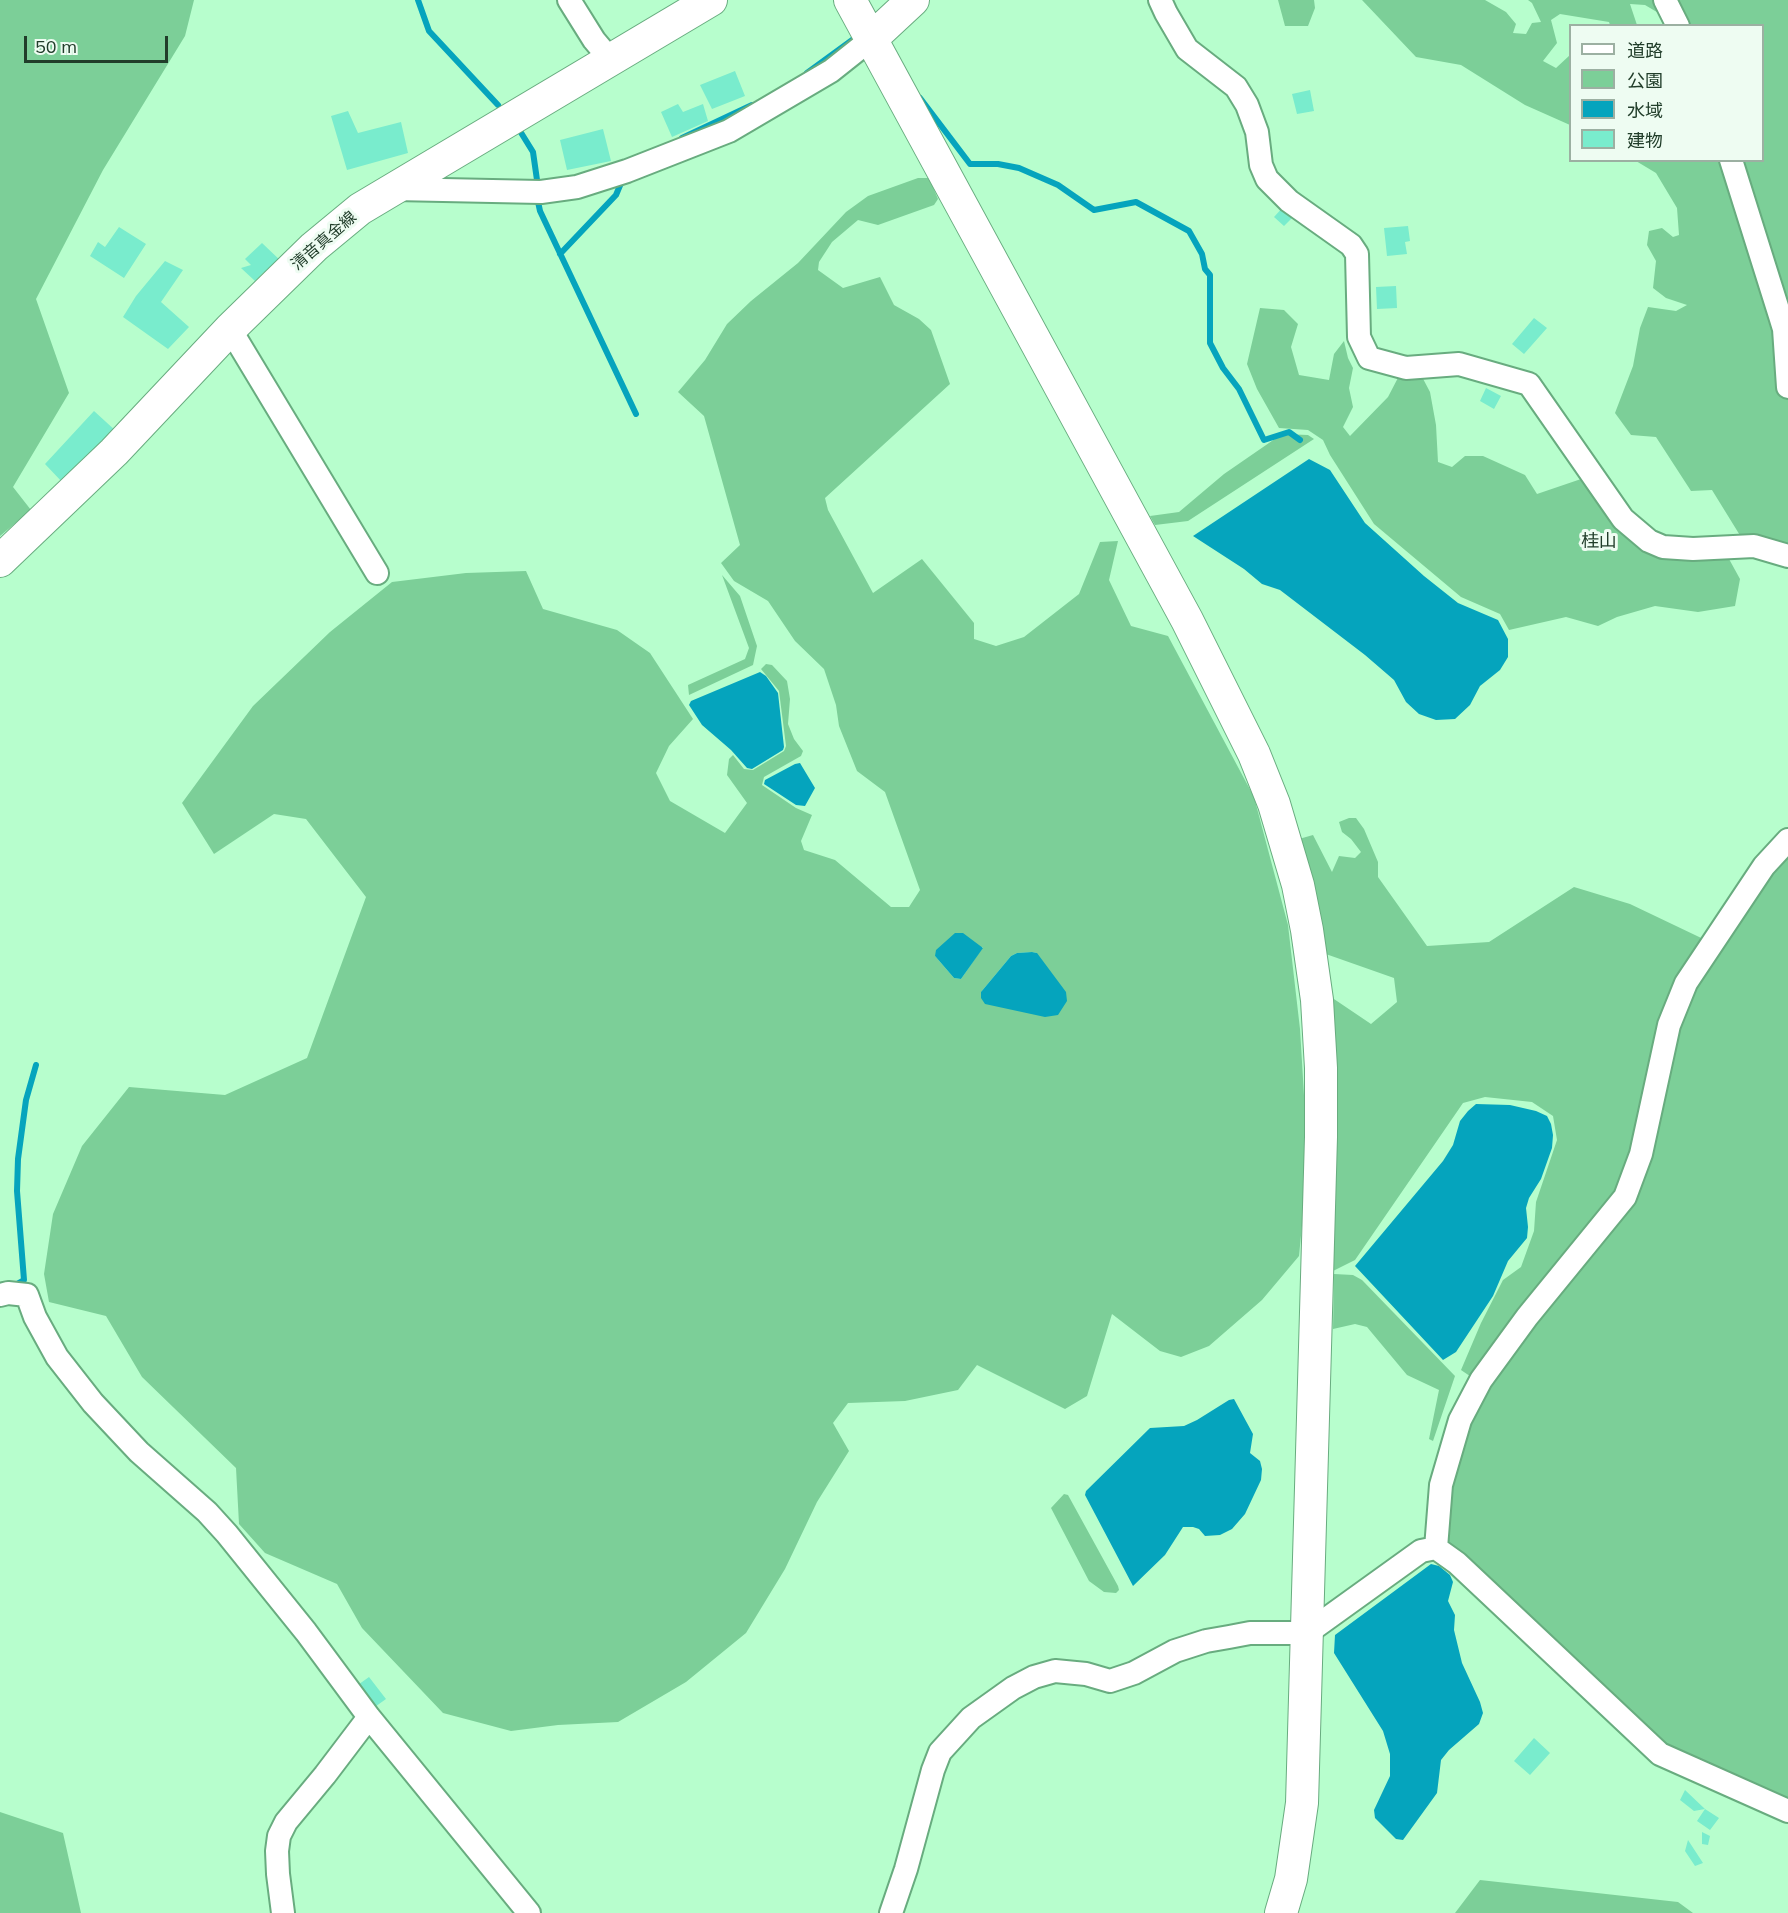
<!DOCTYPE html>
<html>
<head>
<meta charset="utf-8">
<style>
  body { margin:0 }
  #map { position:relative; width:1788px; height:1913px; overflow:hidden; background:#b7fecd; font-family:Mulish,"Noto Sans JP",sans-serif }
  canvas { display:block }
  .legend { position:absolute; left:1569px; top:24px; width:195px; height:138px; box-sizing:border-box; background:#eefcf2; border:2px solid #9cb0a2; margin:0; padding:8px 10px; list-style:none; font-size:18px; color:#213d2a }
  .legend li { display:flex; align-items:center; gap:12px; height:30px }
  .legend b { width:30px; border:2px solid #9cb0a2 }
  .scale { position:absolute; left:24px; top:36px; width:144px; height:27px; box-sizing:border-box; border:3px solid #213d2a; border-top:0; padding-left:8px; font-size:18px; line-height:21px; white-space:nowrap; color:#213d2a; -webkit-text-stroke:4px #eefcf2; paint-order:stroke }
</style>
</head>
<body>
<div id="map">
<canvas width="1788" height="1913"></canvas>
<ul class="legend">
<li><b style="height:8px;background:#fff"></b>道路</li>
<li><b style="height:16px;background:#7ccf98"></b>公園</li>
<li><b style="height:16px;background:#05a4bd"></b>水域</li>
<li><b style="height:16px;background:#79eccd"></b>建物</li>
</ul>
<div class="scale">50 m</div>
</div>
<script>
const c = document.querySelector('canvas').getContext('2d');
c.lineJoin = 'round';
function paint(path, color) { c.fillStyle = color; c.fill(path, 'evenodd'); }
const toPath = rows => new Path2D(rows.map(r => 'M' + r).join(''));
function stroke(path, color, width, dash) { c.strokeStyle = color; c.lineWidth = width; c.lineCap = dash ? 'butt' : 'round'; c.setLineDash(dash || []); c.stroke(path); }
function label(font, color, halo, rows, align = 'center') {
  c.font = font + ' Mulish,"Noto Sans JP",sans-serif'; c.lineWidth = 6; c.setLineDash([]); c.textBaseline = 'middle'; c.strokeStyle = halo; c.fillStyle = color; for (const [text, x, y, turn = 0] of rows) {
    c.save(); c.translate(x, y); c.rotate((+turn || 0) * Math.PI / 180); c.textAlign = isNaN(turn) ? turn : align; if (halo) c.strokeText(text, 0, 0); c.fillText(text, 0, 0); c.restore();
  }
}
const green = toPath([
  [0,0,194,0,185,36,103,170,36,299,69,393,13,487,31,510,0,536],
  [1278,0,1314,0,1315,8,1308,26,1285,26],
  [1362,0,1485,0,1506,12,1516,24,1513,33,1526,34,1532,23,1541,22,1532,3,1528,0,1788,0,1788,545,1741,537,1712,490,1691,491,1656,437,1631,435,1615,413,1633,366,1640,328,1648,307,1676,311,1687,305,1666,298,1653,288,1656,261,1647,245,1649,231,1662,228,1673,237,1679,235,1677,208,1656,173,1636,161,1762,160,1762,26,1671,25,1667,18,1645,5,1630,4,1637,25,1610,25,1609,22,1560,14,1551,20,1557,43,1543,61,1556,68,1570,55,1570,125,1525,105,1461,65,1416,57],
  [918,178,929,178,938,199,934,205,878,225,858,220,832,242,819,262,818,270,843,288,880,277,894,305,919,319,931,330,950,384,825,498,828,510,873,593,922,559,974,623,974,639,996,646,1024,637,1079,594,1100,542,1118,541,1109,580,1131,626,1168,636,1254,797,1288,925,1300,1029,1305,1112,1306,1184,1299,1256,1262,1300,1209,1346,1181,1357,1160,1351,1112,1314,1087,1396,1065,1409,977,1365,958,1390,905,1401,848,1403,833,1423,849,1451,817,1502,785,1569,746,1633,686,1682,618,1722,558,1725,511,1731,443,1713,362,1628,337,1584,265,1553,239,1524,236,1468,142,1377,106,1316,49,1302,44,1274,53,1214,82,1146,129,1087,225,1095,307,1058,366,897,306,819,274,814,214,854,182,803,253,706,330,632,392,582,466,573,526,571,543,609,617,630,650,653,693,719,669,746,656,773,670,801,725,833,747,803,727,775,729,759,733,755,744,769,753,770,784,751,786,746,779,691,761,669,766,664,772,665,787,681,790,699,788,724,794,739,803,751,801,756,764,777,762,785,796,808,812,815,801,841,804,850,835,860,891,907,909,907,920,890,885,792,857,771,839,726,836,705,824,669,795,641,768,601,734,581,721,563,740,545,704,416,678,392,705,360,727,324,751,301,798,263,846,212,868,196],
  [983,947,961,979,954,978,935,956],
  [1032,952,1037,953,981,992,1011,956,1017,953],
  [1260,308,1284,310,1298,324,1291,347,1299,375,1329,380,1334,354,1344,341,1348,358,1353,368,1349,388,1353,407,1343,427,1350,436,1388,397,1401,372,1420,373,1430,392,1436,425,1438,462,1452,467,1465,456,1483,456,1525,475,1537,494,1584,478,1618,523,1703,555,1729,559,1740,579,1735,606,1698,612,1655,606,1617,617,1598,626,1566,617,1509,630,1500,614,1461,597,1374,524,1330,455,1323,440,1308,430,1279,428,1257,389,1247,364],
  [1282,434,1308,435,1314,439,1188,521,1155,525,1150,516,1179,512,1224,474],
  [722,575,740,596,757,646,753,665,689,695,688,685,745,659,749,648],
  [1349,818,1356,818,1364,829,1378,862,1378,877,1427,946,1489,942,1574,887,1630,904,1718,946,1788,851,1788,1802,1666,1746,1446,1543,1450,1491,1465,1426,1486,1387,1461,1370,1481,1323,1503,1280,1521,1267,1534,1231,1536,1202,1557,1140,1553,1116,1532,1102,1485,1097,1463,1103,1355,1260,1331,1272,1331,997,1371,1024,1397,1002,1394,978,1323,953,1299,839,1313,835,1332,872,1339,856,1355,858,1361,852,1351,839,1342,832,1339,822],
  [1334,1274,1353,1275,1362,1280,1455,1376,1433,1441,1429,1439,1439,1390,1407,1375,1367,1327,1355,1324,1333,1329],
  [1064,1494,1068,1495,1118,1586,1119,1590,1116,1593,1104,1592,1089,1581,1051,1508],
  [0,1812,63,1833,81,1913,0,1913],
  [1480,1880,1678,1902,1693,1913,1455,1913]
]);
const water = toPath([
  [1309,459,1330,470,1365,523,1424,576,1458,603,1498,620,1508,639,1508,657,1500,670,1480,686,1470,705,1455,719,1436,720,1419,714,1406,702,1394,680,1365,655,1280,590,1262,584,1244,569,1193,536],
  [760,672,766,676,778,693,784,747,783,750,752,769,747,768,731,750,702,725,689,705,691,701],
  [800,763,815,788,805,806,796,805,764,784,765,780,795,764],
  [955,933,963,933,983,948,961,979,954,978,935,956,936,950],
  [1032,952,1037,953,1066,992,1067,1001,1058,1015,1045,1017,985,1004,981,998,981,992,1011,956,1017,953],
  [1476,1104,1510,1105,1536,1111,1547,1116,1551,1124,1553,1135,1552,1148,1541,1179,1529,1198,1526,1208,1528,1227,1527,1238,1508,1261,1493,1296,1456,1352,1443,1360,1355,1266,1443,1161,1453,1145,1460,1121,1468,1111],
  [1234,1399,1253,1434,1250,1453,1260,1461,1262,1469,1261,1480,1245,1514,1232,1529,1220,1535,1205,1536,1199,1529,1193,1527,1183,1527,1165,1555,1133,1586,1085,1495,1086,1491,1150,1428,1184,1426,1197,1420,1229,1400],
  [1431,1564,1439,1566,1450,1575,1453,1582,1448,1601,1455,1615,1454,1630,1462,1663,1480,1702,1483,1713,1479,1724,1449,1750,1441,1760,1437,1793,1403,1840,1396,1839,1375,1818,1374,1810,1390,1776,1390,1754,1383,1731,1334,1653,1335,1635]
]);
const stream = toPath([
  [418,0,429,31,498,105],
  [807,73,855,38],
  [920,98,970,164,998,164,1019,168,1058,185,1094,210,1136,202,1189,231,1202,254,1205,269,1210,275,1210,343,1223,368,1239,389,1264,440,1289,432,1300,440],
  [520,131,533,152,538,187],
  [682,138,752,105],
  [537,197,540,211,636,414],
  [560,254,616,195,621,183],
  [15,1285,24,1280,17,1191,18,1159,26,1100,36,1065]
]);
const building = toPath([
  [735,71,745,96,712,109,700,85],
  [1310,90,1314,111,1297,114,1292,94],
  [678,104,683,112,703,104,708,121,672,137,661,112],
  [348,111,358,133,401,122,408,153,347,170,331,116],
  [603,129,611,161,567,170,560,140],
  [1284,206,1294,216,1284,226,1274,217],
  [1408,226,1410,241,1405,242,1407,254,1387,256,1384,228],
  [119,227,146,244,124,278,90,256,98,242,105,247],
  [262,243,283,263,269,278,264,272,255,281,241,268,251,265,245,259],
  [165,261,183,270,161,302,189,327,168,349,123,317,136,296],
  [1396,286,1397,308,1377,309,1376,287],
  [1534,318,1547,328,1524,354,1512,344],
  [1486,388,1501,396,1494,409,1480,401],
  [94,411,117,432,63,483,45,464],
  [369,1677,386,1699,372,1709,355,1687],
  [1534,1738,1550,1753,1530,1775,1514,1761],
  [1685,1790,1705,1809,1694,1811,1680,1800],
  [1705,1809,1719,1818,1710,1830,1697,1821],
  [1702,1832,1710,1836,1708,1845,1702,1844],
  [1688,1840,1703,1863,1695,1866,1685,1851]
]);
const street = toPath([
  [569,0,594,40,610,59],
  [1160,0,1166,13,1187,49,1236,87,1247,105,1257,132,1261,165,1267,179,1289,201,1351,245,1357,254,1359,337,1369,358,1406,368,1459,364,1529,384,1623,519,1649,541,1663,547,1693,549,1754,546,1788,556],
  [1665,0,1678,26],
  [1731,160,1780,316,1784,329,1788,387],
  [394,189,541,192,577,187,627,171,729,131,831,71,870,40],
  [230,329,377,573],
  [0,1295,8,1293,27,1295,35,1317,57,1357,93,1403,139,1452,207,1512,227,1534,306,1632,369,1717,529,1913],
  [1436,1548,1441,1485,1460,1420,1481,1380,1527,1317,1625,1197,1641,1154,1669,1025,1686,983,1764,866,1788,840],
  [283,1913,278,1874,277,1851,279,1836,286,1822,325,1775,369,1717],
  [891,1913,906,1869,933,1770,940,1752,971,1718,1013,1688,1034,1677,1055,1671,1086,1674,1110,1681,1134,1673,1175,1651,1206,1641,1229,1637,1250,1633,1307,1633,1421,1551,1436,1548,1457,1563,1660,1754,1788,1811]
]);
const secondary = toPath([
  [850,0,1187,620,1254,754,1274,804,1298,885,1307,930,1317,1000,1321,1068,1321,1137,1302,1803,1291,1879,1281,1913],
  [870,40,913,0],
  [0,561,114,452,230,329,314,247,360,209,711,0]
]);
const streetNames = [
  ["清音真金線",324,241,-41]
];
const neighbourhoodNames = [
  ["桂山",1599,542]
];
paint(green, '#7ccf98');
paint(water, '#05a4bd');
stroke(stream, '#05a4bd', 6);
paint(building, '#79eccd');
stroke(street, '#68ac7f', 26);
stroke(secondary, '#68ac7f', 34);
stroke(street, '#fff', 22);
stroke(secondary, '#fff', 32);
label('16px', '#213d2a', '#eefcf2', streetNames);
label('18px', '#213d2a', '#eefcf2', neighbourhoodNames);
</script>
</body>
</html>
